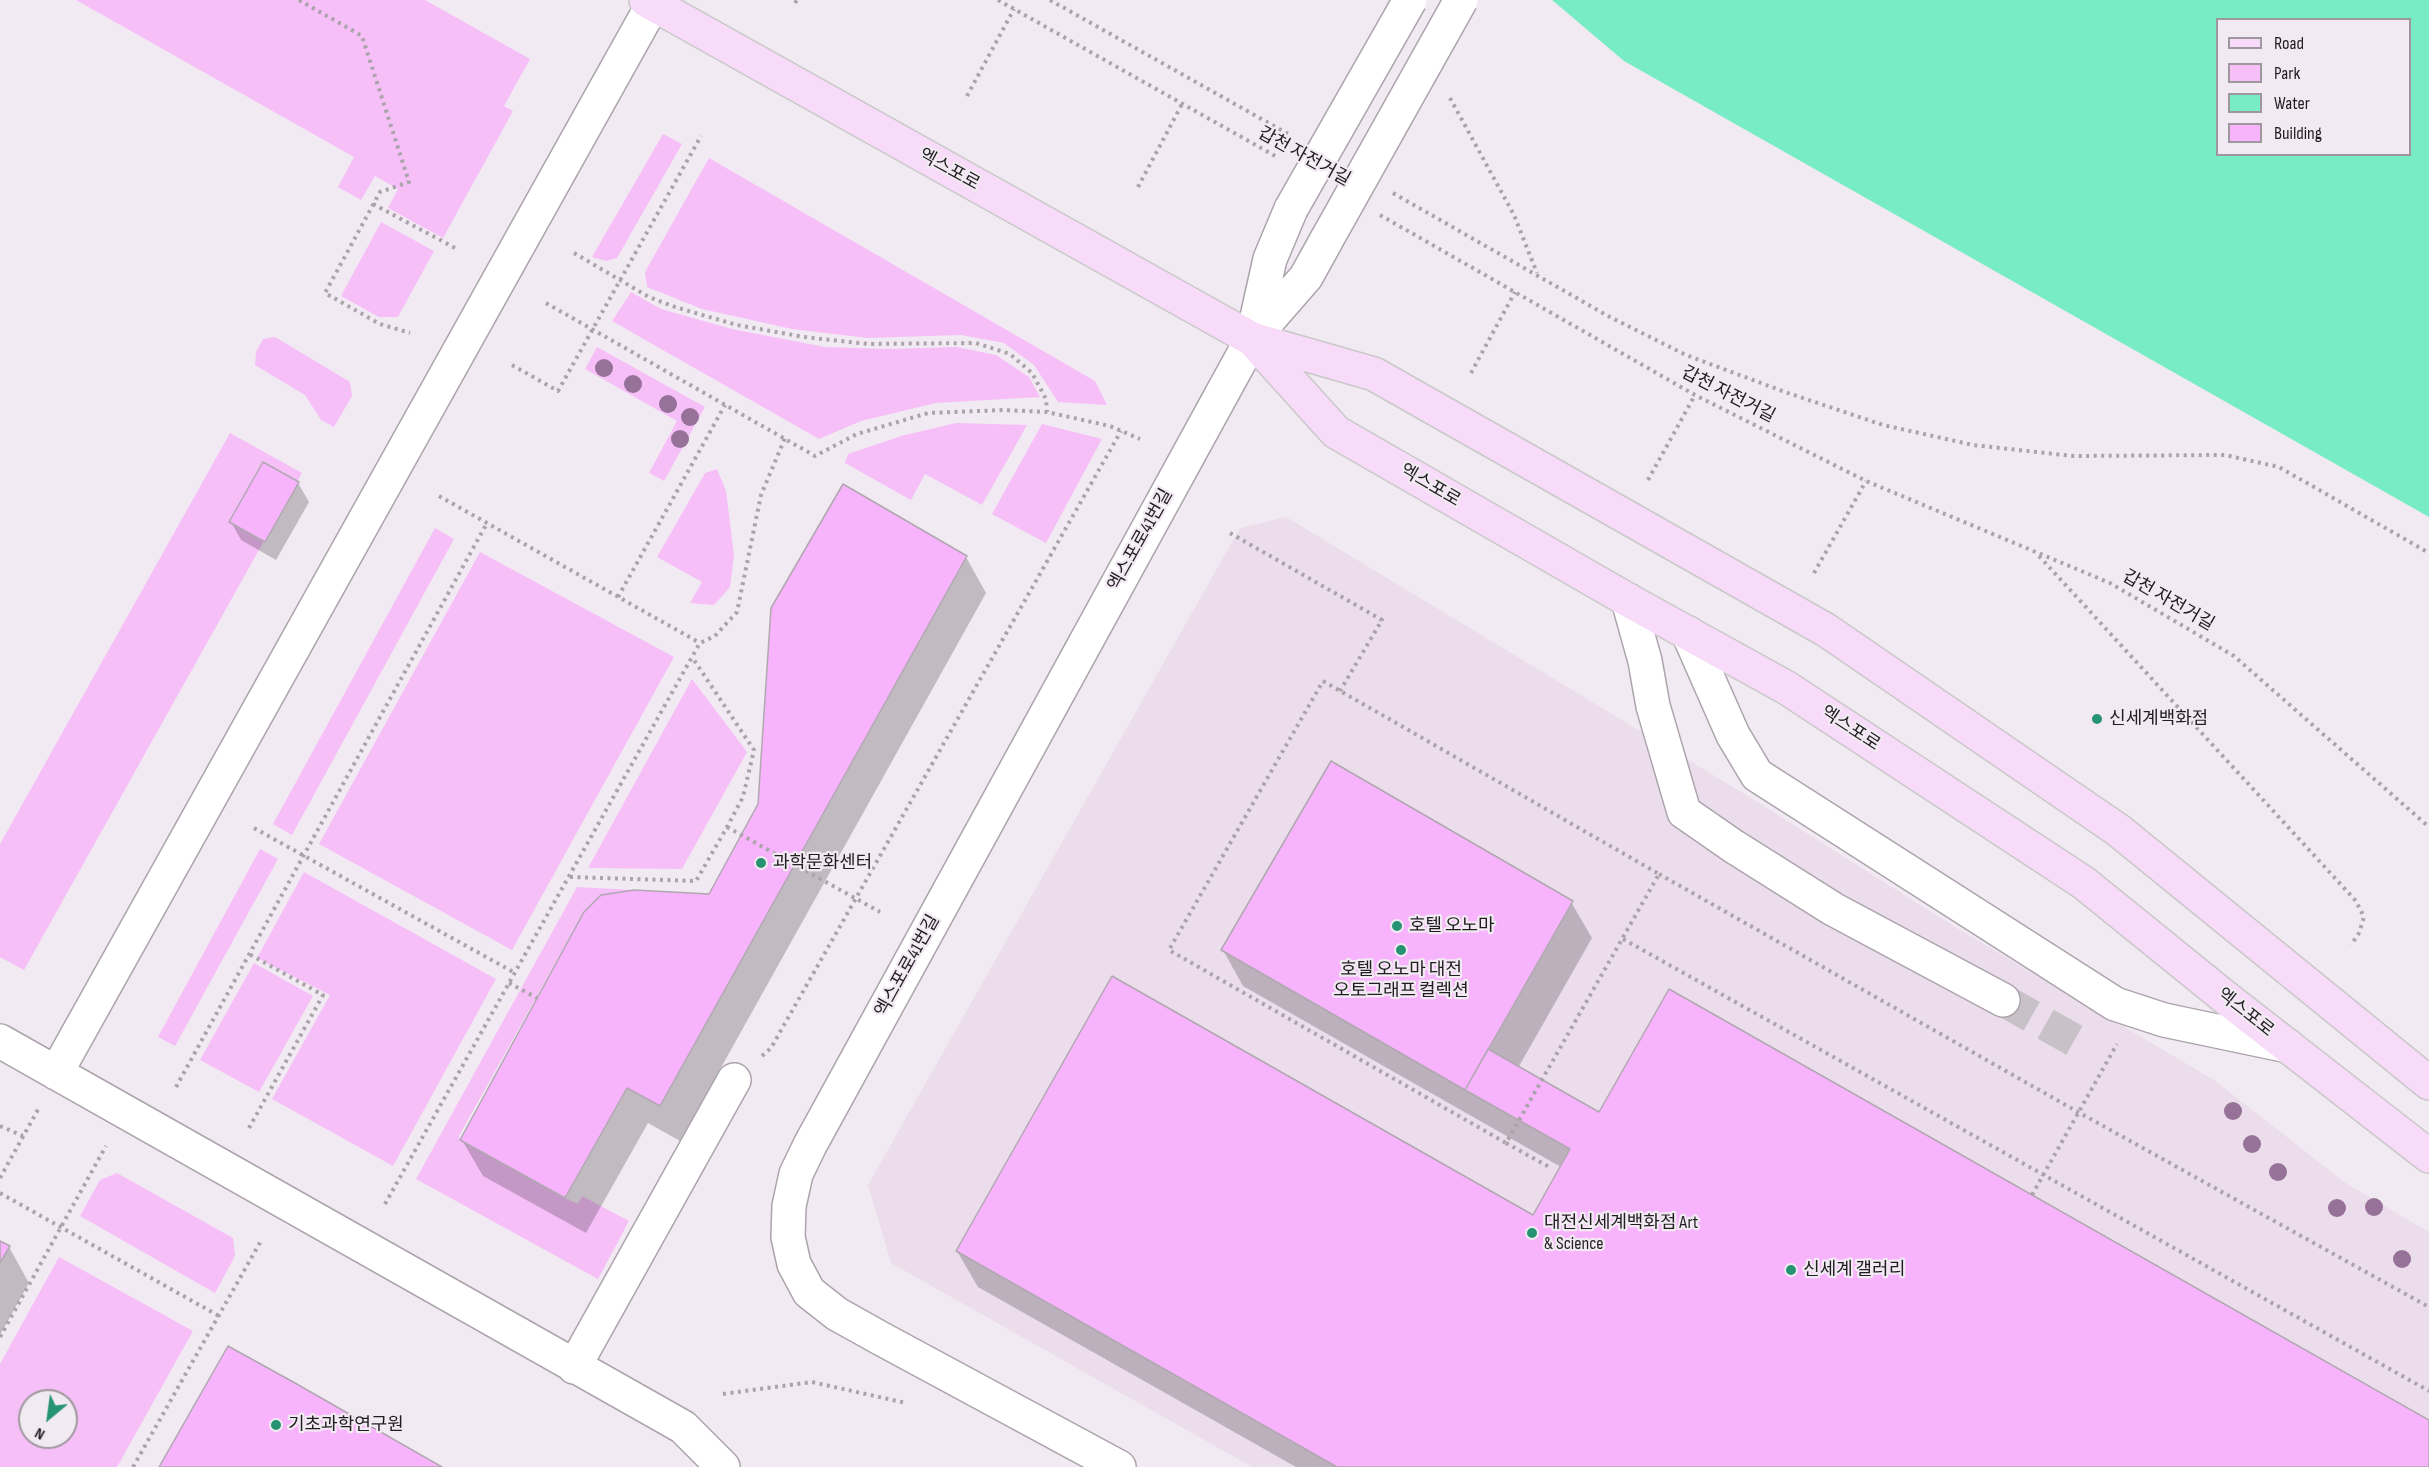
<!DOCTYPE html>
<html>
<head>
<meta charset="utf-8">
<style>
  body { margin:0 }
  #map { position:relative; width:2429px; height:1467px; overflow:hidden; background:#f2eaf2; font-family:"Sofia Sans Condensed",sans-serif }
  canvas { display:block }
  .legend { position:absolute; left:2216px; top:18px; width:195px; height:138px; box-sizing:border-box; background:#f2eaf2; border:2px solid #9e989e; margin:0; padding:8px 10px; list-style:none; font-size:18px; color:#201d20 }
  .legend li { display:flex; align-items:center; gap:12px; height:30px }
  .legend b { width:30px; border:2px solid #9e989e }
  .north { position:absolute; left:18px; top:1389px; width:60px; height:60px; box-sizing:border-box; background:#f2eaf2; border:2px solid #9e989e; border-radius:50%; rotate:209deg; font-size:16px; font-weight:700; line-height:24px; text-align:center; color:#201d20 }
  .north::after { content:''; display:block; margin:auto; width:21px; height:27px; background:#269373; clip-path:polygon(50% 0,100% 100%,50% 72%,0 100%) }
</style>
</head>
<body>
<div id="map">
<canvas width="2429" height="1467"></canvas>
<ul class="legend">
<li><b style="height:8px;background:#f8daf9"></b>Road</li>
<li><b style="height:16px;background:#f6bff8"></b>Park</li>
<li><b style="height:16px;background:#78edc5"></b>Water</li>
<li><b style="height:16px;background:#f7b3fb"></b>Building</li>
</ul>
<div class="north">N</div>
</div>
<script>
const c = document.querySelector('canvas').getContext('2d');
c.lineJoin = 'round';
function paint(path, color) { c.fillStyle = color; c.fill(path, 'evenodd'); }
const toPath = rows => new Path2D(rows.map(r => 'M' + r).join(''));
function stroke(path, color, width, dash) { c.strokeStyle = color; c.lineWidth = width; c.lineCap = dash ? 'butt' : 'round'; c.setLineDash(dash || []); c.stroke(path); }
function label(font, color, halo, rows, align = 'center') {
  c.font = font + ' "Sofia Sans Condensed","Noto Sans KR",sans-serif'; c.lineWidth = 4.5; c.setLineDash([]); c.textBaseline = 'middle'; c.strokeStyle = halo; c.fillStyle = color; for (const [text, x, y, turn = 0] of rows) {
    c.save(); c.translate(x, y); c.rotate((+turn || 0) * Math.PI / 180); c.textAlign = isNaN(turn) ? turn : align; if (halo) c.strokeText(text, 0, 0); c.fillText(text, 0, 0); c.restore();
  }
}
const built = toPath([
  [1286,517,1751,798,1955,927,2214,1080,2347,1184,2429,1232,2429,1467,1252,1467,891,1263,868,1185,1240,528]
]);
const green = toPath([
  [76,0,425,0,530,59,504,106,513,111,443,238,388,208,398,189,375,176,361,200,338,187,354,157],
  [663,134,682,144,617,258,606,261,592,257],
  [709,158,1095,381,1107,405,1058,402,1034,365,1004,343,961,335,867,338,792,329,702,309,647,287,645,272],
  [381,222,434,251,398,317,379,317,341,296],
  [631,292,661,309,732,329,825,347,887,349,957,347,996,355,1029,377,1040,397,936,403,861,421,819,439,612,321],
  [275,337,350,382,352,396,334,427,321,420,305,395,255,365,256,352,263,339],
  [597,347,705,407,664,481,649,473,677,421,585,369],
  [956,423,1027,425,982,505,925,474,911,500,845,463,848,454,901,436],
  [1042,424,1102,439,1046,543,992,514],
  [230,433,302,473,24,970,0,957,0,844],
  [717,469,726,491,734,555,730,587,714,605,690,603,702,582,657,557,705,473],
  [435,528,454,539,292,835,273,824],
  [480,552,674,657,512,950,319,844],
  [692,679,747,752,682,869,588,868],
  [260,849,278,859,175,1046,158,1037],
  [304,872,496,979,393,1166,272,1099,330,995,257,958],
  [577,887,634,890,601,895,584,912,459,1136,460,1140,565,1198,578,1204,582,1196,629,1221,598,1279,416,1179],
  [254,963,313,996,259,1092,200,1060],
  [117,1173,233,1238,235,1256,215,1293,80,1216,100,1180],
  [59,1257,193,1331,117,1467,0,1467,0,1364],
  [30,1401,66,1401,66,1437,30,1437]
]);
const water = toPath([
  [1552,0,2429,0,2429,517,1624,61],
  [2218,20,2410,20,2410,154,2218,154]
]);
const shadow = toPath([
  [298,483,309,502,276,560,241,540,231,522],
  [966,557,986,593,680,1141,648,1123,586,1233,483,1176,462,1140,710,895],
  [1571,902,1592,938,1518,1068,1599,1114,2429,1422,2429,1467,1296,1467,978,1287,957,1251,1533,1217,1561,1167,1243,986,1223,950],
  [0,1243,9,1247,29,1283,0,1335]
]);
const building = toPath([
  [263,462,299,482,265,542,229,522,263,462],
  [843,484,967,556,660,1106,627,1088,565,1198,460,1140,584,912,601,895,634,890,709,894,758,804,771,608,843,484],
  [1331,761,1573,901,1465,1090,1221,950,1331,761],
  [1112,976,1533,1215,1570,1149,1465,1090,1488,1049,1599,1112,1669,989,2429,1420,2429,1467,1337,1467,956,1251,1112,976],
  [0,1241,10,1246,0,1263,0,1241],
  [228,1346,295,1383,442,1467,159,1467,228,1346]
]);
const minorTunnel = toPath([
  [2003,1000,2086,1047]
]);
const path = toPath([
  [299,0,362,36,409,182,380,192,325,293,380,324,410,333],
  [998,0,1277,157],
  [1050,0,1290,135],
  [795,3,797,0],
  [967,96,1014,9],
  [1450,98,1514,215,1537,273],
  [1138,187,1182,104],
  [1393,193,1608,316,1686,355,1785,392,1883,425,1973,445,2073,456,2225,455,2279,467,2429,553],
  [373,204,457,249],
  [1380,215,1695,395,1866,481,2110,583,2234,656,2429,827],
  [574,253,649,297,675,307,737,325,804,337,868,344,976,343,1010,354,1032,373,1046,399,1047,412],
  [546,303,815,456,857,434,928,413,1004,410,1047,412,1110,426,1140,439],
  [512,365,558,391,701,136],
  [1471,373,1515,292],
  [1648,480,1695,395],
  [439,496,700,643],
  [1230,533,1382,620,1340,691],
  [2039,556,2356,901,2364,917,2359,933,2351,945],
  [1814,573,1866,481],
  [618,597,725,405],
  [1323,681,1659,874,1506,1143,1169,950,1323,681],
  [727,827,880,912],
  [254,828,515,973],
  [1659,874,2078,1112,2429,1307],
  [570,877,696,881,727,827,743,797,754,750,692,657],
  [1623,939,2429,1391],
  [509,983,537,998],
  [762,1056,771,1048,1121,431],
  [176,1087,487,523],
  [0,1126,23,1136],
  [249,1128,323,995,249,954],
  [1506,1143,1551,1168],
  [0,1178,40,1106],
  [0,1193,219,1316],
  [2032,1195,2117,1044],
  [385,1204,692,657,700,643,715,636,737,612,761,495,785,438],
  [0,1337,106,1146],
  [723,1394,812,1382,906,1403],
  [133,1467,262,1239]
]);
const minor = toPath([
  [1253,335,1270,259,1291,209],
  [1628,600,1645,661,1653,706,1684,812,1733,846,1833,909,2003,1000],
  [1688,633,1733,735,1757,775,2115,1004,2164,1020,2288,1046],
  [0,1041,683,1427,723,1467],
  [56,1073,653,4],
  [574,1367,734,1080],
  [1119,1467,880,1338,837,1314,809,1292,794,1264,788,1237,789,1206,796,1174,810,1145,1252,339,1306,277,1327,239]
]);
const major = toPath([
  [646,0,1252,339,1374,374,1826,630,2118,830,2429,1083],
  [1252,339,1336,432,1628,600,1787,688,2084,883,2226,998,2429,1156]
]);
const minorBridge = toPath([
  [1291,209,1410,0],
  [1327,239,1461,0]
]);
const trees = [
  [604,368],
  [633,384],
  [668,404],
  [690,417],
  [680,439],
  [2233,1111],
  [2252,1144],
  [2278,1172],
  [2374,1207],
  [2337,1208],
  [2402,1259]
];
const markers = [
  [2097,719,6,"#269373"],
  [761,863,6,"#269373"],
  [1397,926,6,"#269373"],
  [1401,950,6,"#269373"],
  [1532,1233,6,"#269373"],
  [1791,1270,6,"#269373"],
  [276,1425,6,"#269373"]
];
const streetNames = [
  ["갑천 자전거길",1304,157,29],
  ["엑스포로",949,170,29],
  ["갑천 자전거길",1728,395,27],
  ["엑스포로",1430,486,30],
  ["엑스포로41번길",1141,540,-61],
  ["갑천 자전거길",2168,601,30],
  ["엑스포로",1850,729,33],
  ["엑스포로41번길",908,966,-61],
  ["엑스포로",2245,1013,38]
];
const poiNames = [
  ["신세계백화점",2109,719],
  ["과학문화센터",773,863],
  ["호텔 오노마",1409,926],
  ["호텔 오노마 대전",1401,970,"center"],
  ["오토그래프 컬렉션",1401,991,"center"],
  ["대전신세계백화점 Art",1544,1223],
  ["& Science",1544,1244],
  ["신세계 갤러리",1803,1270],
  ["기초과학연구원",288,1425]
];
paint(built, '#ebddeb');
paint(green, '#f6bff8');
paint(water, '#78edc5');
paint(shadow, '#0003');
paint(building, '#f7b3fb');
stroke(building, '#b0a8b0', 1.5);
stroke(minorTunnel, '#c8c1c8', 33, [33, 16]);
stroke(minor, '#aca4ac', 36);
stroke(major, '#c9c9c9', 36);
stroke(path, '#aaa4aa', 4, [3, 4.5]);
stroke(minor, '#fff', 33);
stroke(major, '#f8daf9', 33);
stroke(minorBridge, '#aca4ac', 36, []);
stroke(minorBridge, '#fff', 33);
c.fillStyle = '#967198';
for (const [x, y] of trees) { c.beginPath(); c.arc(x, y, 9, 0, 2 * Math.PI); c.fill(); }
for (const [x, y, r, color] of markers) { const dot = new Path2D(); dot.arc(x, y, r, 0, 2 * Math.PI); c.fillStyle = color; c.fill(dot); stroke(dot, '#f2eaf2', 2); }
label('18px', '#201d20', '#f2eaf2', streetNames);
label('18px', '#201d20', '#f2eaf2', poiNames, 'left');
</script>
</body>
</html>
